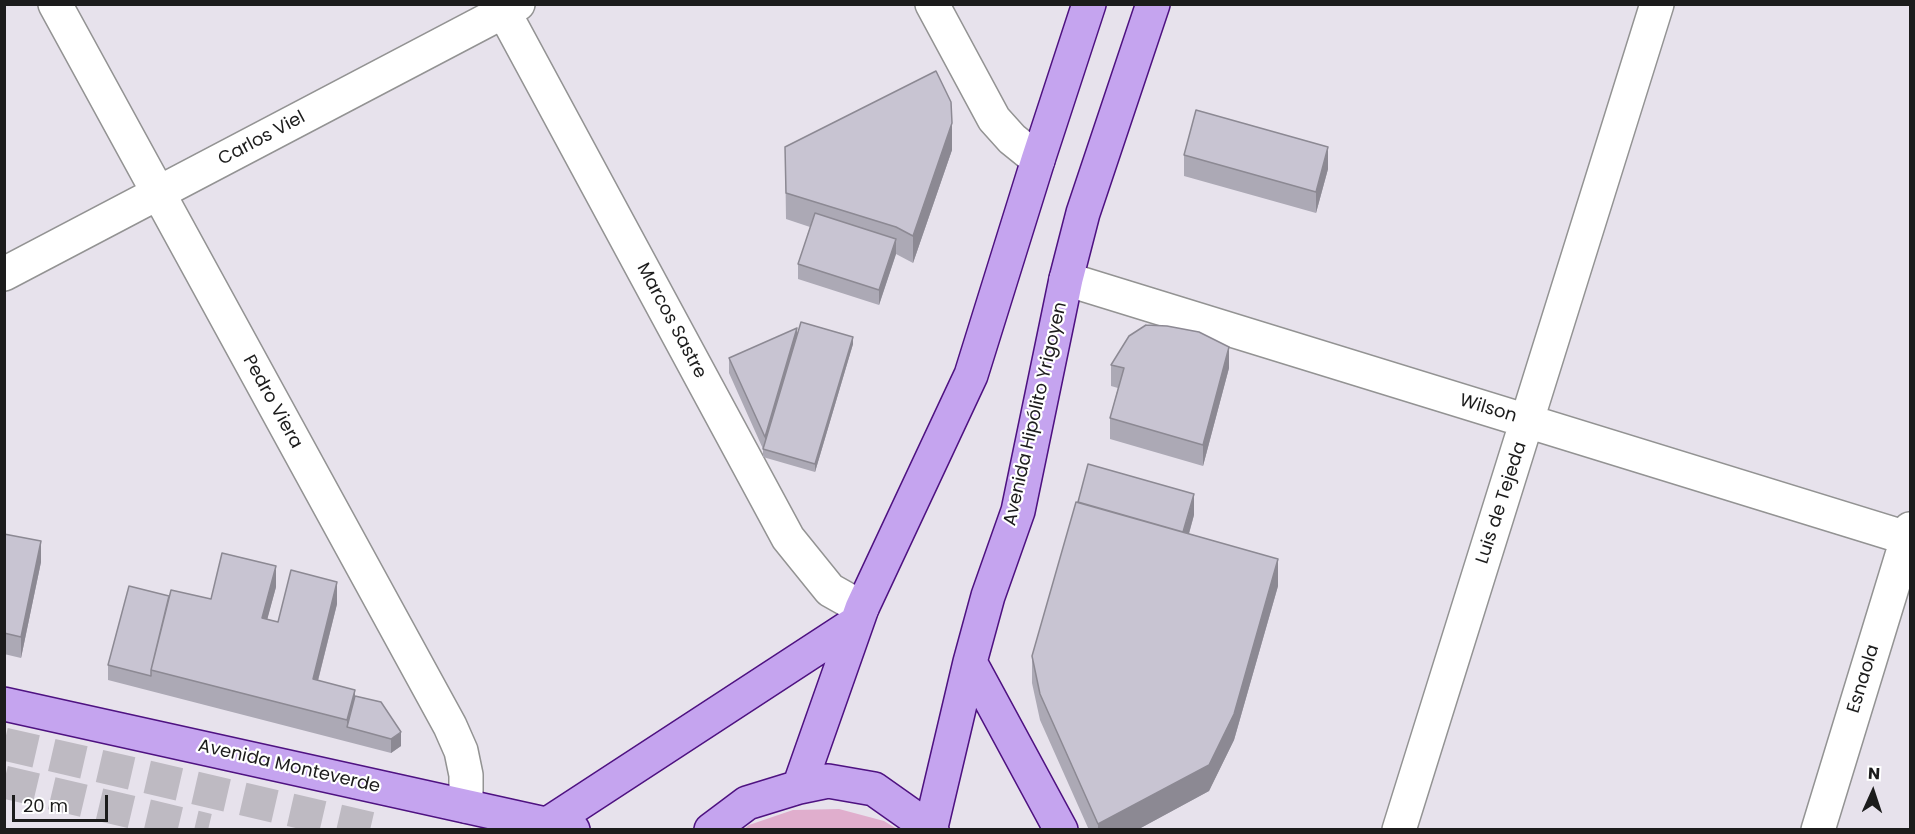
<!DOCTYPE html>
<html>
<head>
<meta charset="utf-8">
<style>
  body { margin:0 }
  #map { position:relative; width:1915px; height:834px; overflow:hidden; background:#e7e2ec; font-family:Poppins,sans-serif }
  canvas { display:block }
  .frame { position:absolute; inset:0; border:6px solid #1c1c1c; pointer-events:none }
  .north { position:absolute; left:1843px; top:762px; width:60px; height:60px; -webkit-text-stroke:4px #fff; paint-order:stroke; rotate:3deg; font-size:16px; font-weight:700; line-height:24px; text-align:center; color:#1c1c1c }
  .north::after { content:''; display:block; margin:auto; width:21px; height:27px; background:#1c1c1c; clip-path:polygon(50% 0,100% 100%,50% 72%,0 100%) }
  .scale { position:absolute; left:12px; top:795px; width:96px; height:27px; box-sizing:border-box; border:3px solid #1c1c1c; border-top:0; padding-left:8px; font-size:18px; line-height:21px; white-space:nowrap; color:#1c1c1c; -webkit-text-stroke:4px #fff; paint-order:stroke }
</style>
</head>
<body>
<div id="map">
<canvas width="1915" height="834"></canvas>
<div class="frame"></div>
<div class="north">N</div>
<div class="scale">20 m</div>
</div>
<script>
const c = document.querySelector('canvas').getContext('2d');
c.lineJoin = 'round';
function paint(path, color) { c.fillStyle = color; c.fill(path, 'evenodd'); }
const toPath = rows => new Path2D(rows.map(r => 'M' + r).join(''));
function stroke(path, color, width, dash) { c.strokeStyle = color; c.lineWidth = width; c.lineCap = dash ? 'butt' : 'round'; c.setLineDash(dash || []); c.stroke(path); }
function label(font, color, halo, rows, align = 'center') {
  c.font = font + ' Poppins,sans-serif'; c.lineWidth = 4.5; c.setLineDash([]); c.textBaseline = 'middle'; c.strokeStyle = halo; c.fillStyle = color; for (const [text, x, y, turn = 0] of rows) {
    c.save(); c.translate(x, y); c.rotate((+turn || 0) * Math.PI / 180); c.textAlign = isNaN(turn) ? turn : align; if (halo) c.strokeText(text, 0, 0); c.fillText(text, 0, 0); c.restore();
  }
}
const grass = toPath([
  [839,809,884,821,897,829,744,829,749,825,793,810]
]);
const primaryTunnel = toPath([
  [4,744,378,830],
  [4,782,208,830]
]);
const street = toPath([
  [55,4,450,726,461,751,466,775,466,806],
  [932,4,994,119,1012,139,1038,160],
  [504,12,788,538,830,590,862,608],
  [4,274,518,4],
  [1066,279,1910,539],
  [1399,830,1657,4],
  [1818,830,1910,529]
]);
const primary = toPath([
  [970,662,1061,830],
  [4,704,573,830],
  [799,787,862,608,971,375,1038,160,1089,4],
  [546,825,857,622],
  [931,827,970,662,988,596,1018,511,1066,279,1083,213,1153,4],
  [711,830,747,803,799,787,828,781,874,789,932,830]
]);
const wall = toPath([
  [785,147,952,150,913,263,896,254,879,305,798,279,798,264,810,227,786,219],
  [1184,155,1328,169,1316,213,1184,176],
  [797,336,853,344,815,472,763,457,763,449,729,373,729,358],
  [1111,365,1229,368,1203,466,1110,439,1110,418,1118,388,1111,386],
  [1194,515,1189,534,1278,586,1234,740,1209,791,1137,830,1089,830,1040,720,1032,683,1032,656],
  [4,534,41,562,21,658,4,654],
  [276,587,267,619,278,622,337,604,318,681,355,696,401,746,391,753,108,680,108,665,169,596,211,599]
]);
const shadedWall = toPath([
  [952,123,952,150,913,263,913,236],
  [1328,147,1328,169,1316,213,1316,192],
  [896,239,896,254,879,305,879,290],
  [797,328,797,343,765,450,765,437],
  [853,337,853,344,815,472,815,464],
  [1229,347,1229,368,1203,466,1203,445],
  [1194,494,1194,515,1182,558,1182,537],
  [41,541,41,562,21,658,21,637],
  [1278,559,1278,586,1234,740,1209,791,1137,830,1098,830,1098,824],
  [276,566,276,587,262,639,262,618],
  [337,582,337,604,313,700,313,679],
  [355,690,355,711,347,727,347,741,347,720],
  [401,732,401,746,391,753,391,739]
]);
const building = toPath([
  [936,71,951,102,952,123,913,236,896,227,786,193,785,147,936,71],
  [1196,110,1328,147,1316,192,1184,155,1196,110],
  [815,213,896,239,879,290,798,264,815,213],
  [801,322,853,337,815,464,763,449,801,322],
  [1146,325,1167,326,1199,332,1229,347,1203,445,1110,418,1124,368,1111,365,1129,336,1146,325],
  [797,328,765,437,729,358,797,328],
  [1088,464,1194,494,1183,532,1078,502,1088,464],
  [1076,502,1278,559,1234,714,1209,765,1098,824,1040,694,1032,656,1076,502],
  [4,534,41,541,21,637,4,633,4,534],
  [222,553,276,566,262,618,278,622,291,570,337,582,313,679,355,690,347,720,151,670,171,590,211,599,222,553],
  [129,586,169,596,151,670,151,676,108,665,129,586],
  [355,696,381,702,401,732,391,739,347,727,355,696]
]);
const streetNames = [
  ["Carlos Viel",262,139,-28],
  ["Marcos Sastre",671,321,62],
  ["Pedro Viera",272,402,61],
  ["Wilson",1488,409,17],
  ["Avenida Hipólito Yrigoyen",1036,414,-77],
  ["Luis de Tejeda",1502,503,-72],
  ["Esnaola",1864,679,-73],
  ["Avenida Monteverde",289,767,13]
];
paint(grass, '#e0aecd');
stroke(primaryTunnel, '#bebac2', 33, [33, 16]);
stroke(street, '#939393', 36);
stroke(primary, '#4e1281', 36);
stroke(street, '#fff', 33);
stroke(primary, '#c5a4ef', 33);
paint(wall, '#aca9b5');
paint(shadedWall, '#8c8993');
paint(building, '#c8c4d2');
stroke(building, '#8c8993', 1.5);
label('18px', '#1c1c1c', '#fff', streetNames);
</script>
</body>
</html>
